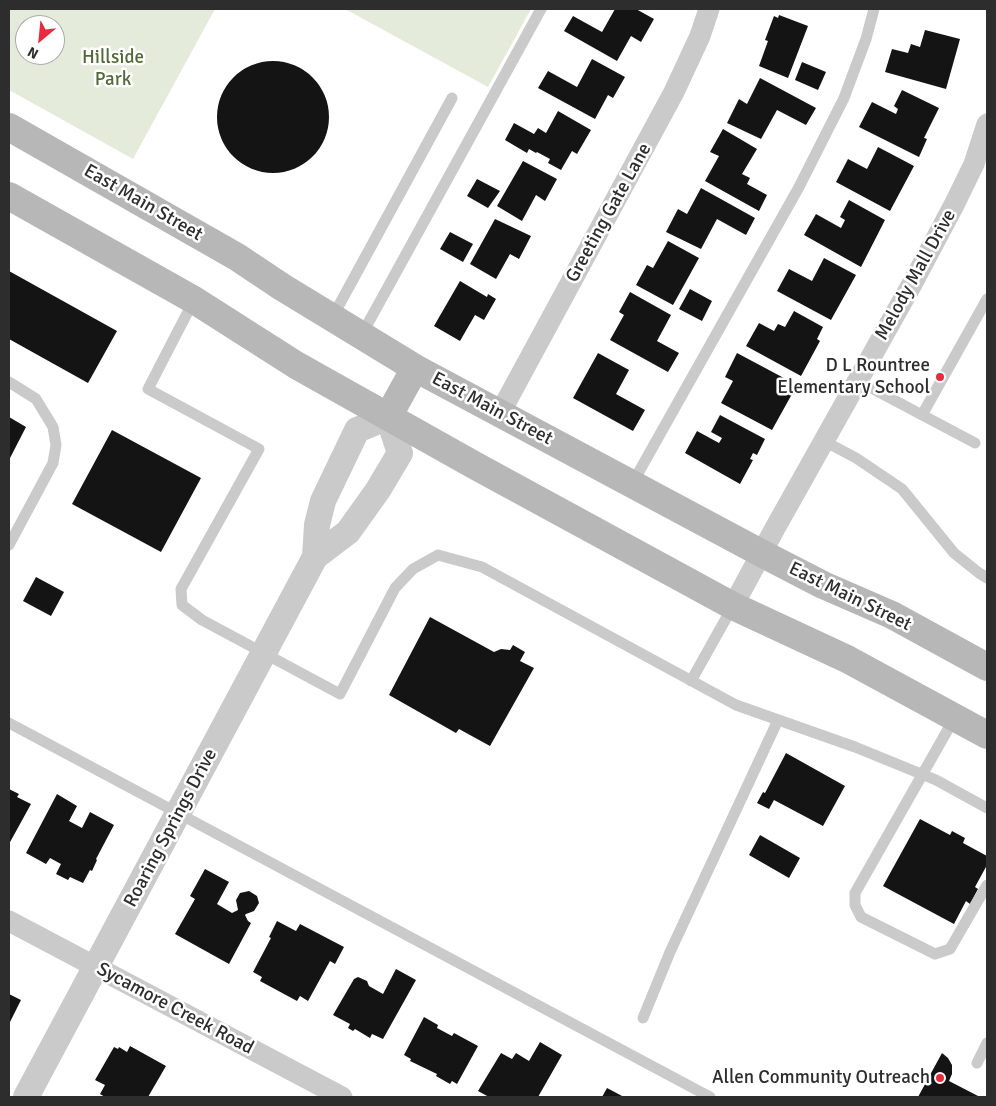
<!DOCTYPE html>
<html>
<head>
<meta charset="utf-8">
<style>
  body { margin:0 }
  #map { position:relative; width:996px; height:1106px; overflow:hidden; background:#fff; font-family:Signika,sans-serif }
  canvas { display:block }
  .frame { position:absolute; inset:0; border:10px solid #2d2d2d; pointer-events:none }
  .north { position:absolute; left:15px; top:15px; width:50px; height:50px; box-sizing:border-box; background:#fff; border:1px solid #ababab; border-radius:50%; rotate:208deg; font-size:14px; font-weight:700; line-height:20px; text-align:center; color:#2d2d2d }
  .north::after { content:''; display:block; margin:auto; width:18px; height:22px; background:#e92a3e; clip-path:polygon(50% 0,100% 100%,50% 72%,0 100%) }
</style>
</head>
<body>
<div id="map">
<canvas width="996" height="1106"></canvas>
<div class="frame"></div>
<div class="north">N</div>
</div>
<script>
const c = document.querySelector('canvas').getContext('2d');
c.lineJoin = 'round';
function paint(path, color) { c.fillStyle = color; c.fill(path, 'evenodd'); }
const toPath = rows => new Path2D(rows.map(r => 'M' + r).join(''));
function stroke(path, color, width, dash) { c.strokeStyle = color; c.lineWidth = width; c.lineCap = dash ? 'butt' : 'round'; c.setLineDash(dash || []); c.stroke(path); }
function label(font, color, halo, rows, align = 'center') {
  c.font = font + ' Signika,sans-serif'; c.lineWidth = 5; c.setLineDash([]); c.textBaseline = 'middle'; c.strokeStyle = halo; c.fillStyle = color; for (const [text, x, y, turn = 0] of rows) {
    c.save(); c.translate(x, y); c.rotate((+turn || 0) * Math.PI / 180); c.textAlign = isNaN(turn) ? turn : align; if (halo) c.strokeText(text, 0, 0); c.fillText(text, 0, 0); c.restore();
  }
}
const green = toPath([
  [9,9,215,9,133,159,9,90],
  [25,25,55,25,55,55,25,55],
  [345,9,531,9,488,87]
]);
const building = toPath([
  [615,9,636,9,654,19,641,42,631,36,617,61,564,31,573,16,602,32],
  [779,15,808,26,788,78,759,66,768,41,765,40,774,16,778,18],
  [925,30,960,39,946,89,885,72,892,49,908,53,911,44,920,47],
  [592,59,625,77,613,98,608,95,595,119,538,88,548,71,577,87],
  '217 117a56 56 0 1 1 112 0a56 56 0 1 1-112 0Z',
  [802,62,826,72,818,90,795,80],
  [760,78,816,108,806,125,777,110,761,139,727,123,739,99,747,104],
  [902,90,939,108,924,138,927,139,919,157,859,127,872,102,896,114,898,109,894,106],
  [558,111,591,130,577,154,572,151,561,170,548,163,550,159,537,152,536,153,529,149,527,153,505,140,514,123,534,134,538,128,546,133],
  [723,129,757,149,742,174,750,178,747,184,767,195,759,211,705,181,719,156,710,152],
  [878,147,914,166,890,211,836,182,848,159,867,169],
  [523,161,557,179,545,201,536,195,522,221,497,206],
  [477,179,500,191,488,208,467,196],
  [701,188,755,218,746,235,717,219,701,249,666,232,678,209,687,214],
  [849,200,885,220,861,267,804,235,816,214,841,228,845,220,840,217],
  [495,219,531,236,519,259,510,254,496,279,470,264],
  [450,232,473,244,463,262,440,249],
  [668,241,699,258,673,305,636,285,647,265,653,268],
  [824,258,856,275,831,320,777,291,789,269,812,281],
  [9,271,117,331,88,383,9,339],
  [460,281,487,297,488,294,496,299,484,320,475,315,460,341,434,326],
  [690,289,712,301,702,321,679,309],
  [630,292,671,315,657,341,679,353,668,372,610,340,624,315,619,312],
  [794,311,823,327,817,339,820,341,801,376,746,346,759,323,774,331,778,324,785,327],
  [598,353,629,370,616,394,645,410,633,431,573,398],
  [737,353,797,385,772,430,721,403,733,381,725,377],
  [720,415,765,439,757,455,753,453,750,459,753,460,740,484,685,453,697,431,719,443,722,438,711,432],
  [9,417,26,427,9,460],
  [112,430,201,478,161,552,72,504],
  [36,577,64,592,51,616,23,601],
  [430,617,494,652,501,649,510,650,513,645,525,652,520,661,534,668,490,746,459,729,456,733,389,695],
  [786,753,845,786,823,826,774,800,769,809,757,803,763,792,765,793],
  [9,789,19,794,17,797,31,804,9,844],
  [57,794,77,806,69,821,82,828,90,812,114,825,96,859,97,860,92,871,90,870,83,883,70,877,68,880,56,874,61,864,50,858,46,864,26,853],
  [920,819,950,835,952,831,965,838,963,843,987,856,987,865,975,887,978,889,970,904,966,901,954,924,883,886],
  [760,835,800,858,789,878,749,855],
  [205,869,229,882,217,904,232,913,238,910,236,900,240,893,249,891,257,896,259,903,254,911,246,914,245,915,248,921,251,923,229,964,175,934,195,899,190,896],
  [277,921,296,931,300,924,344,947,335,964,330,961,308,1001,300,996,297,1001,260,981,262,977,253,972,271,938,269,937],
  [396,969,416,980,383,1039,372,1034,370,1038,355,1029,353,1031,348,1028,350,1024,333,1015,354,979,358,977,367,981,369,986,383,994],
  [9,994,21,1000,9,1024],
  [424,1017,438,1025,437,1028,452,1036,454,1033,478,1046,457,1084,452,1081,450,1084,436,1076,437,1074,410,1061,411,1059,404,1055],
  [540,1042,562,1055,538,1097,489,1097,478,1091,501,1053,512,1059,516,1053,529,1061],
  [130,1046,166,1066,148,1097,105,1097,100,1094,105,1085,95,1080,114,1047,118,1049,119,1047,127,1052],
  [942,1053,948,1058,952,1065,952,1074,949,1081,980,1097,918,1097],
  [607,1088,624,1097,602,1097]
]);
const service = toPath([
  [194,300,148,389,259,449,181,589,182,605,202,620,340,694,395,588,413,569,438,555,482,567,736,705,855,747,936,780,987,808],
  [332,318,452,98],
  [361,336,541,9],
  [858,381,975,443],
  [9,382,36,399,53,427,56,445,53,463,9,545],
  [922,415,987,299],
  [824,441,856,458,902,489,954,553,979,573,987,578],
  [632,484,799,187,844,98,866,39,874,9],
  [691,681,733,606],
  [955,717,855,893,855,905,861,917,935,954,950,949,987,885],
  [9,723,710,1097],
  [643,1018,670,952,778,720],
  [977,1063,987,1043]
]);
const minor = toPath([
  [500,413,674,92,700,36,709,9],
  [733,606,774,530,912,284,955,203,974,164,987,124],
  [9,921,342,1097]
]);
const tertiary = toPath([
  [26,1097,315,557,348,532,378,490,400,453,388,417,357,430,323,501,317,525,315,557]
]);
const secondary = toPath([
  [9,127,237,257,282,287,415,368,761,553,823,585,892,615,987,667],
  [9,196,194,300,296,365,474,465,733,606,847,659,987,735],
  [388,417,415,368]
]);
const markers = [
  [940,377,5,"#e92a3e"],
  [940,1078,5,"#e92a3e"]
];
const parkNames = [
  ["Hillside",113,58],
  ["Park",113,80]
];
const streetNames = [
  ["East Main Street",143,203,30],
  ["Greeting Gate Lane",609,213,-61],
  ["Melody Mall Drive",916,275,-61],
  ["East Main Street",492,409,28],
  ["East Main Street",850,597,26],
  ["Roaring Springs Drive",171,828,-62],
  ["Sycamore Creek Road",175,1009,28]
];
const poiNames = [
  ["D L Rountree",930,366],
  ["Elementary School",930,388],
  ["Allen Community Outreach",930,1078]
];
paint(green, '#e4ebda');
paint(building, '#141414');
stroke(service, '#cacaca', 11);
stroke(minor, '#cacaca', 21);
stroke(tertiary, '#cacaca', 26);
stroke(secondary, '#b7b7b7', 28);
for (const [x, y, r, color] of markers) { const dot = new Path2D(); dot.arc(x, y, r, 0, 2 * Math.PI); c.fillStyle = color; c.fill(dot); stroke(dot, '#fff', 2); }
label('19px', '#516939', '#fff', parkNames);
label('19px', '#2d2d2d', '#fff', streetNames);
label('19px', '#2d2d2d', '#fff', poiNames, 'right');
</script>
</body>
</html>
